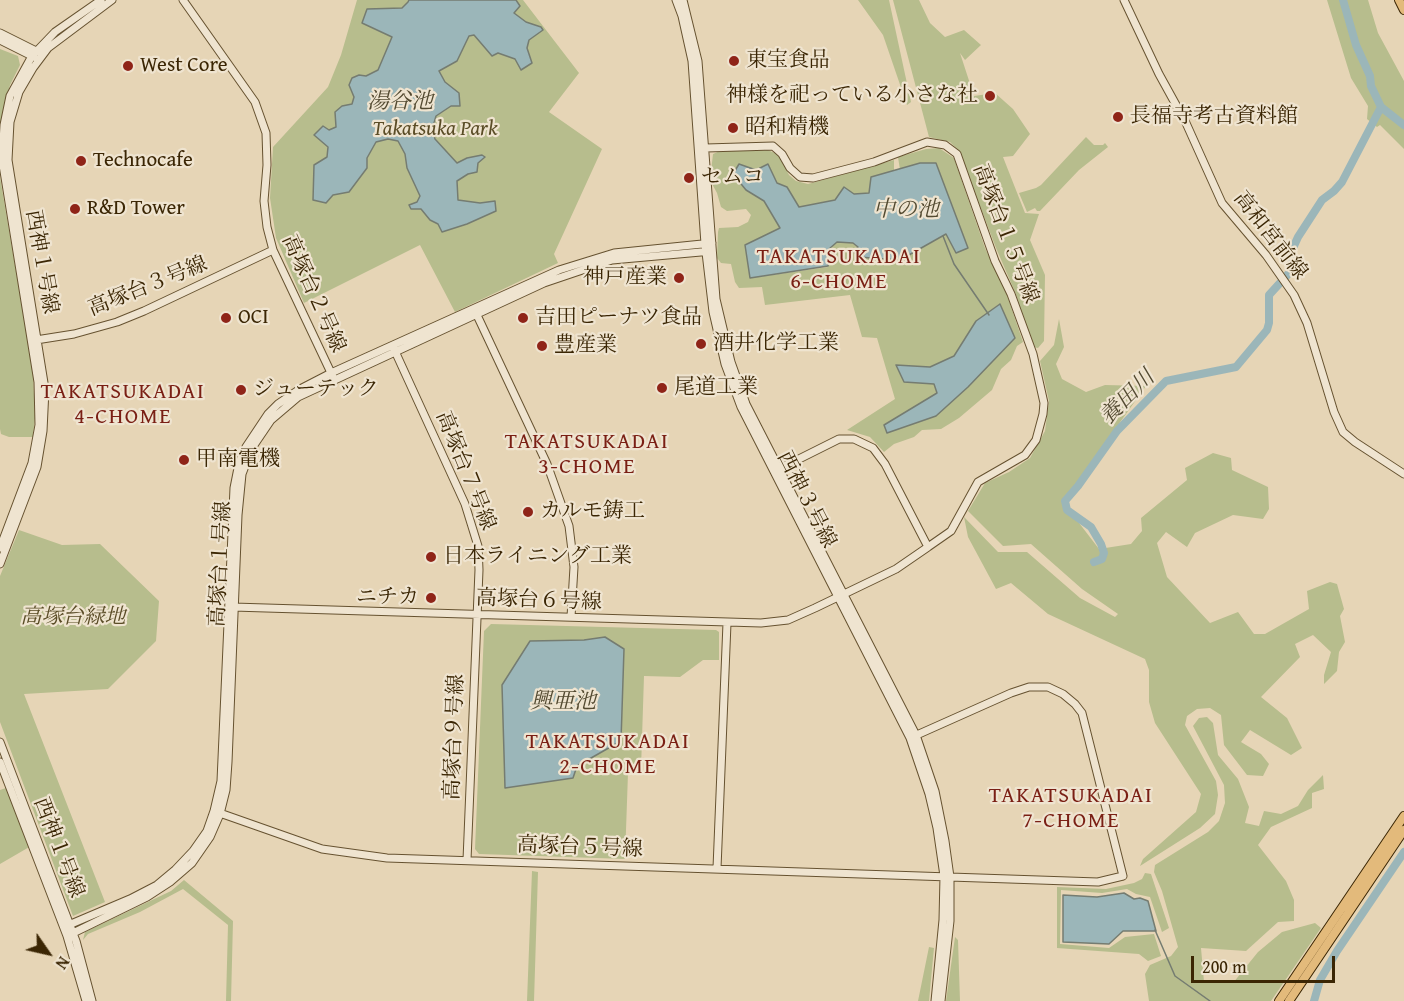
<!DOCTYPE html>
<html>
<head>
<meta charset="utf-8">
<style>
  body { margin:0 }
  #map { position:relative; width:1404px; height:1001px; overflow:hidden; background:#e6d5b6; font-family:"Gentium Book Plus",serif }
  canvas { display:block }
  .north { position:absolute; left:18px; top:923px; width:60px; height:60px; -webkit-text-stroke:4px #efe4d0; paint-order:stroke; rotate:124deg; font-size:16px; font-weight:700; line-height:24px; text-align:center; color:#3b2604 }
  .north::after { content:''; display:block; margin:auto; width:21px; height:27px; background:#3b2604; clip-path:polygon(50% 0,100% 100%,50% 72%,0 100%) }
  .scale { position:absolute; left:1191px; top:956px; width:144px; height:27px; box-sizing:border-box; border:3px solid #3b2604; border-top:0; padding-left:8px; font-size:18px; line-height:21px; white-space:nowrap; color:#3b2604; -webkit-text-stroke:4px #efe4d0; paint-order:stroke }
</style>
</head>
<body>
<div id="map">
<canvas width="1404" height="1001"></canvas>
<div class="north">N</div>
<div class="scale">200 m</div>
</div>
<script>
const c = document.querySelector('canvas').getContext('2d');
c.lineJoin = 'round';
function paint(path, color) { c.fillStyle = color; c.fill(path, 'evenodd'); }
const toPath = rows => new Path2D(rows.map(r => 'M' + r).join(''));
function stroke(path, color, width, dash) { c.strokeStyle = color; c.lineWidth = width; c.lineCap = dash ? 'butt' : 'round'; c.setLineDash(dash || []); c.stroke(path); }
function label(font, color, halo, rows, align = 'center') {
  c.font = font + ' "Gentium Book Plus","Noto Serif JP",serif'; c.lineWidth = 4.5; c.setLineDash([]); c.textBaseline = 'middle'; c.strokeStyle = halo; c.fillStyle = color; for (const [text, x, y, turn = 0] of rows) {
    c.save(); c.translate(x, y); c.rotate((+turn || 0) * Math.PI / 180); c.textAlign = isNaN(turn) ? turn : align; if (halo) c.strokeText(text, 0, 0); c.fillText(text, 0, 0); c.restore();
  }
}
const green = toPath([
  [357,0,523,0,579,73,549,112,602,149,554,254,558,263,455,312,420,245,304,303,276,238,270,198,273,147,328,87,341,55],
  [858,0,889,0,911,102,907,105,883,35],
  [893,0,919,0,930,23,945,37,964,30,981,45,965,60,960,53,974,96,995,93,1013,109,1030,134,1013,156,1003,157,1025,213,1039,214,1030,240,1045,275,1044,341,1038,348,1033,347,1015,292,996,248,959,151,950,142,929,137],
  [1327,0,1368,0,1378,33,1404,81,1404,149,1380,125,1377,127,1367,119,1368,106,1351,78],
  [0,49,18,56,20,65,10,85,0,127],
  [1086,137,1094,145,1103,145,1105,143,1108,147,1079,170,1040,211,1037,211,1035,208,1027,212,1019,193,1036,188,1041,185],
  [939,148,954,158,985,248,1006,292,1023,342,1017,346,1011,360,1001,369,992,390,959,418,941,429,922,430,914,437,894,444,884,452,870,437,847,430,895,399,877,338,862,337,850,295,765,305,762,287,739,288,735,282,731,264,721,263,717,258,718,232,719,228,738,227,748,222,751,215,746,209,727,211,721,207,717,193,710,180,713,154,720,151,768,150,779,155,789,175,796,181,808,184,894,160,894,172,871,177,870,193,854,194,835,200,799,207,787,187,777,183,768,164,746,190,764,201,780,228,750,278,828,267,829,249,837,242,853,243,858,247,900,260,946,234,956,253,967,248,920,163,900,170,898,157,926,149],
  [1000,304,936,416,885,425,937,393,935,384,897,365,930,367,954,356,976,321],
  [0,177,33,372,35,418,33,437,9,437,1,434,0,429],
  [1059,319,1064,347,1056,364,1062,379,1086,392,1105,385,1146,386,1063,502,1099,549,1131,544,1142,531,1141,518,1187,480,1185,468,1213,453,1231,458,1232,470,1268,487,1269,509,1263,519,1233,515,1195,533,1187,547,1166,532,1157,543,1167,577,1210,623,1238,612,1254,634,1265,634,1309,609,1307,591,1330,582,1337,584,1344,609,1340,616,1345,642,1339,652,1337,671,1324,684,1324,675,1331,652,1313,635,1295,644,1300,657,1261,697,1287,718,1302,748,1291,755,1250,730,1241,742,1261,754,1269,764,1263,776,1247,775,1224,745,1221,715,1210,708,1197,709,1187,716,1185,725,1216,781,1218,795,1215,814,1200,828,1140,866,1143,859,1196,812,1201,794,1155,723,1149,702,1149,670,1145,659,1048,614,1011,583,996,589,968,537,964,517,998,552,1027,552,1080,598,1115,617,1118,614,1082,589,1031,544,1003,546,968,511,985,483,1009,472,1030,458,1045,431,1049,401,1040,361,1054,345],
  [19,530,62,545,100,544,159,601,156,641,108,689,24,694,105,902,73,916,0,722,0,576],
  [491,624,716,630,719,632,719,660,703,660,680,677,644,676,641,769,631,768,628,773,625,859,479,854,475,849,484,631],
  [1207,717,1213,723,1218,755,1238,779,1249,807,1245,823,1259,826,1264,811,1281,814,1298,806,1308,790,1323,775,1324,789,1312,793,1312,808,1271,827,1258,845,1286,881,1294,900,1294,921,1278,922,1246,951,1201,948,1204,982,1223,980,1233,983,1258,952,1282,932,1315,923,1321,928,1271,1001,1149,1001,1145,974,1150,965,1171,956,1178,947,1162,891,1154,872,1155,865,1208,832,1219,821,1225,803,1224,785,1193,726,1199,718],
  [6,788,31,846,0,864,0,790],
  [532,871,538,872,534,1001,527,1001],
  [1145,873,1151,874,1169,928,1162,932,1150,897,1136,894,1127,889,1102,893,1061,890,1060,944,1109,948,1125,937,1154,934,1161,956,1148,961,1139,954,1057,948,1057,887,1106,889,1134,883,1142,879],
  [184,880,233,921,231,1001,226,1001,228,925,183,889,140,912,88,934,83,940,85,932,171,891],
  [955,937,958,940,960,1001,946,1001],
  [929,947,934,948,929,1001,918,1001]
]);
const water = toPath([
  [409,0,516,0,520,6,514,13,526,22,541,27,543,30,529,40,527,48,532,63,521,70,515,59,498,53,492,56,474,35,469,36,457,61,439,71,445,82,459,93,460,106,451,106,436,116,432,130,435,139,457,163,467,158,482,155,485,157,478,163,477,172,468,174,457,181,458,200,480,203,495,201,496,211,467,224,442,232,438,224,430,220,421,209,411,209,409,205,417,202,420,196,407,168,405,154,398,141,388,139,376,142,367,158,367,168,349,192,333,195,326,203,313,200,314,165,327,157,328,147,314,135,323,126,329,130,336,127,335,112,342,106,352,104,354,97,349,85,352,78,359,75,366,76,378,70,392,37,362,23,367,9,402,8,408,2,409,0],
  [920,163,936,163,968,248,956,253,946,234,900,260,858,257,854,252,858,247,853,243,837,242,829,249,828,266,750,278,745,245,780,228,764,201,746,190,733,174,739,164,756,170,768,164,777,183,787,187,799,207,835,200,844,187,854,194,869,193,871,177,920,163],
  [1000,304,1015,338,968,387,936,416,887,433,884,425,937,393,934,384,904,382,896,365,930,367,954,356,976,321,1000,304],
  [605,637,624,649,621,741,577,766,573,778,505,788,502,685,530,641,584,640,605,637],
  [1124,893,1134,899,1140,898,1148,901,1156,931,1123,931,1109,944,1063,942,1063,895,1097,897,1124,893]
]);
const stream = toPath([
  [943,236,954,264,989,315],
  [1155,930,1175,976,1210,1001]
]);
const river = toPath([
  [1343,0,1356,45,1370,76,1371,86,1381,107,1404,125],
  [1094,562,1102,559,1104,553,1101,544,1091,527,1067,510,1065,501,1078,486,1117,431,1166,381,1236,367,1267,330,1269,323,1269,295,1290,272,1293,248,1298,237,1322,200,1334,191,1342,182,1381,107],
  [1314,1001,1320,980,1337,951,1404,852]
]);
const minor = toPath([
  [183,0,255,102,266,133,267,165,264,201,267,227,273,250,333,377],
  [676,0,682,16,692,61,705,244,713,312,725,364,741,407,910,738,929,794,937,828,944,876,943,920,935,1001],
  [683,0,698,61,716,299,731,362,746,404,916,735,935,791,945,841,950,877,950,921,941,1001],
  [1124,0,1159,74,1186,123,1222,203,1266,255,1294,295,1307,323,1334,412,1343,432,1355,442,1404,474],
  [0,33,38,52],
  [0,40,34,57],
  [706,148,773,146,782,154,790,168,800,177,813,178,874,162,927,142,945,145,957,154,995,261,1011,294,1033,354,1044,403,1043,414,1036,440,1025,455,978,482,951,531,928,547],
  [476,313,547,464,569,526,574,567,571,617],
  [36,340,74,334,117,322,144,311,273,250],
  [394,349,465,504,478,546,479,570,467,860],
  [0,548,32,463,39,425,38,382,2,159,4,125,10,96,32,56,55,32,101,0],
  [0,564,37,467,43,431,45,389,8,160,10,122,19,92,33,68,48,48,112,0],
  [233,607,761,623,788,620,815,608,896,569,928,547,885,464,873,448,854,439,839,439,775,471],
  [0,742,76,941,92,1001],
  [0,762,67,936,86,1001],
  [214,811,322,849,387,858,1098,882,1123,876,1082,713,1075,704,1063,694,1048,687,1029,687,1011,693,910,738],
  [717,868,727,623],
  [64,927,130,899,157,885,175,870,193,851,207,831,214,811,221,781,234,488,239,463,246,447,268,414,278,404,300,389,331,373,559,270,614,253,712,243],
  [67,936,147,897,170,882,192,863,210,837,220,814,226,790,228,762,238,515,242,474,252,448,271,420,298,397,544,283,612,260,712,251]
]);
const major = toPath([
  [1399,0,1404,10],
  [1279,1001,1404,816],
  [1289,1001,1404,830]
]);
const markers = [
  [734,61,6,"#8f2418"],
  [128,66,6,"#8f2418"],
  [990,96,6,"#8f2418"],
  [1118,117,6,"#8f2418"],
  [733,128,6,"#8f2418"],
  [81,161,6,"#8f2418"],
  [689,178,6,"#8f2418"],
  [75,209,6,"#8f2418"],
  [679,278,6,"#8f2418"],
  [226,318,6,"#8f2418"],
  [523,318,6,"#8f2418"],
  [701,344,6,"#8f2418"],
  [542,346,6,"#8f2418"],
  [662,388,6,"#8f2418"],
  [241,390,6,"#8f2418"],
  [184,460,6,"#8f2418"],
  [528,512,6,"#8f2418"],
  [431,557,6,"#8f2418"],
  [431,598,6,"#8f2418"]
];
const poiNames = [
  ["東宝食品",746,61],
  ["West Core",140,66],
  ["神様を祀っている小さな社",978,96,"right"],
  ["長福寺考古資料館",1130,117],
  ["昭和精機",745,128],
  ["Technocafe",93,161],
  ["セムコ",701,178],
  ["R&D Tower",87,209],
  ["神戸産業",667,278,"right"],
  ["OCI",238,318],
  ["吉田ピーナツ食品",535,318],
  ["酒井化学工業",713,344],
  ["豊産業",554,346],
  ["尾道工業",674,388],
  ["ジューテック",253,390],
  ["甲南電機",196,460],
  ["カルモ鋳工",540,512],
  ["日本ライニング工業",443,557],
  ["ニチカ",419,598,"right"]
];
const parkNames = [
  ["Takatsuka Park",435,130],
  ["高塚台緑地",73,618]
];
const streetNames = [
  ["高塚台１５号線",1005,234,69],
  ["高和宮前線",1270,236,52],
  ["西神１号線",41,262,80],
  ["高塚台３号線",148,287,-22],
  ["高塚台２号線",313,294,66],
  ["高塚台７号線",465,471,68],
  ["西神３号線",806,500,63],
  ["高塚台１号線",221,564,-87],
  ["高塚台６号線",539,601,2],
  ["高塚台９号線",455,737,-88],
  ["西神１号線",58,848,69],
  ["高塚台５号線",580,848,2]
];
const waterNames = [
  ["湯谷池",400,102],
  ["中の池",906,210],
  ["養田川",1128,398,-45],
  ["興亜池",563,702]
];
const neighbourhoodNames = [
  ["TAKATSUKADAI",839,257],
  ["6-CHOME",839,282],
  ["TAKATSUKADAI",123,392],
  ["4-CHOME",123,417],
  ["TAKATSUKADAI",587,442],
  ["3-CHOME",587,467],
  ["TAKATSUKADAI",608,742],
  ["2-CHOME",608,767],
  ["TAKATSUKADAI",1071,796],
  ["7-CHOME",1071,821]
];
paint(green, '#b7bd8d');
paint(water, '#9bb6b9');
stroke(water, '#757c71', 1.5);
stroke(stream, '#757c71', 1.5);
stroke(river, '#9bb6b9', 8);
stroke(minor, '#665230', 9);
stroke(major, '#3b2604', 10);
stroke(minor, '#efe4d0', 7);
stroke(major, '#e3ba7b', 8);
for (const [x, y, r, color] of markers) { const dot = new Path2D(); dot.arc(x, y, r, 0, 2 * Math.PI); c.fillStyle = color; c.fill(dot); stroke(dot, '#efe4d0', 2); }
label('21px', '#3b2604', '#efe4d0', poiNames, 'left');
label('italic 21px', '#5a4c26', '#efe4d0', parkNames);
label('21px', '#3b2604', '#efe4d0', streetNames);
label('italic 22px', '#534a31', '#efe4d0', waterNames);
c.letterSpacing = '1.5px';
label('22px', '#7a1f14', '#efe4d0', neighbourhoodNames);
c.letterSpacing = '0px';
</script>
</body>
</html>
